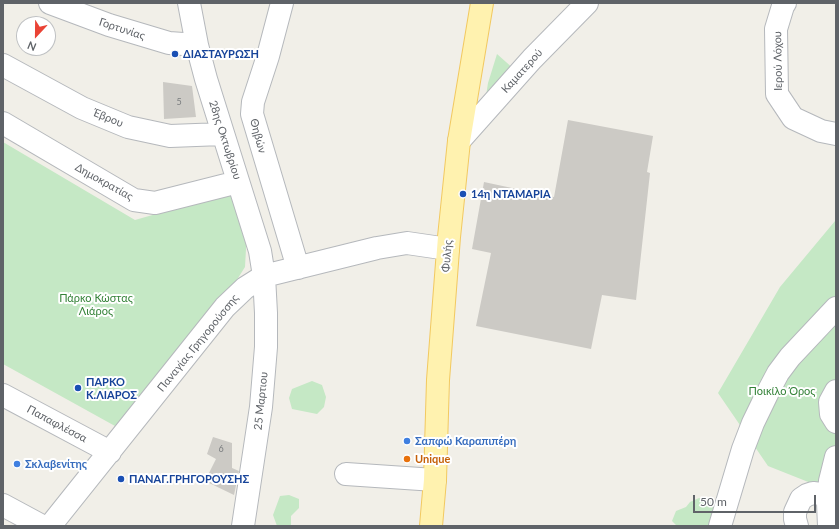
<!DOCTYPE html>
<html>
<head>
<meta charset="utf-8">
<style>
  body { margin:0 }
  #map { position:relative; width:839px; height:529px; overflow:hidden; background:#f1efe8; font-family:Lato,sans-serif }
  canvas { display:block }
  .frame { position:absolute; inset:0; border:4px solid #5f6368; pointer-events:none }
  .north { position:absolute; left:16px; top:16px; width:40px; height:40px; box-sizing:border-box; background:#fff; border:1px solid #bfc1c3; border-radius:50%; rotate:202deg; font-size:11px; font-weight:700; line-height:16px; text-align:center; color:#5f6368 }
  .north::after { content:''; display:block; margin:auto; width:14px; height:18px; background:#ea4335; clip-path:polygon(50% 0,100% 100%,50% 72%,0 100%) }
  .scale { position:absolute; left:693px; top:495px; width:123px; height:18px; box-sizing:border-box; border:2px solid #5f6368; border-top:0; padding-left:5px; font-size:12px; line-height:14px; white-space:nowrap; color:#5f6368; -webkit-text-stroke:3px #fff; paint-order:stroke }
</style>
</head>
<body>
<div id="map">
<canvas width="839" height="529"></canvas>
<div class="frame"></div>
<div class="north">N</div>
<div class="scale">50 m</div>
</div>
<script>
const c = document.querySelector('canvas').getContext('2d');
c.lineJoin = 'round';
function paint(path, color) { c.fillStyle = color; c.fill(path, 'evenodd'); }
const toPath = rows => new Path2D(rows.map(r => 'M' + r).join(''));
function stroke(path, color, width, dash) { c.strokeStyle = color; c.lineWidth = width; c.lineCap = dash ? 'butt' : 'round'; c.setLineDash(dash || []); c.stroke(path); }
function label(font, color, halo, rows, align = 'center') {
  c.font = font + ' Lato,sans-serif'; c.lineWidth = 4; c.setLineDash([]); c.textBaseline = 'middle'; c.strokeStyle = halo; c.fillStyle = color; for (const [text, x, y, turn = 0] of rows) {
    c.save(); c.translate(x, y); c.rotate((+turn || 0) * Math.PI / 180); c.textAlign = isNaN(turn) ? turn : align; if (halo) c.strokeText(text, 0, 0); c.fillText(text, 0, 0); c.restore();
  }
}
const green = toPath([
  [497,54,515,70,486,96,488,83],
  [3,142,135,220,233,192,247,231,245,267,233,286,115,426,3,364],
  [835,221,836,221,836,493,768,466,718,393,780,287],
  [312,381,322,385,326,397,324,407,317,414,292,409,289,398,292,389],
  [289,495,299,499,299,508,291,516,291,526,277,526,273,515,280,496],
  [699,498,709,501,716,510,710,526,677,526,672,521,676,511,686,507,690,502]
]);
const building = toPath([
  [163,82,192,86,196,117,164,119],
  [568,120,653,136,647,172,650,173,636,300,602,295,591,349,476,326,491,253,472,249,484,182,554,197],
  [213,437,232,443,232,468,239,471,234,495,205,481,216,459,207,454]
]);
const minor = toPath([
  [50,3,109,25,169,43,197,45],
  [189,3,197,45,206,79,260,251,264,276,266,313,266,347,261,407,243,526],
  [282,3,268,56,253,102,252,114,298,268],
  [785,3,783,6,776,29,777,94,793,118,821,131,836,134],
  [3,65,82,108,128,127,170,136,222,134],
  [3,123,134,200,155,203,238,182],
  [459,141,532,59,587,3],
  [836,391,830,402,831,414,836,422],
  [3,395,110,452],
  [346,474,435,480],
  [3,505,42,526],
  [50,526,225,307,245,288,264,276,377,248,407,243,448,249],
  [720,526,743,449,753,423,769,390,778,373,790,357,836,308],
  [797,526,795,519,795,512,801,499,807,495,813,493,829,495],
  [829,526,828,503,830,481,836,457]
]);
const major = toPath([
  [431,526,435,480,438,380,449,237,459,141,482,3]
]);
const markers = [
  [175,54,4,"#1a4fb4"],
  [463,194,4,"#1a4fb4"],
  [78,388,4,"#1a4fb4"],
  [407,441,4,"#3f7fe0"],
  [407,459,4,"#e8710a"],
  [17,464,4,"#3f7fe0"],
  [121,479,4,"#1a4fb4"]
];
const numberNames = [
  ["5",179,102],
  ["6",221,449]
];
const streetNames = [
  ["Γορτυνίας",122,29,18],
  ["Ιερού Λόχου",778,61,-91],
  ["Καματερού",522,71,-48],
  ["Έβρου",108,118,22],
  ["Θηβών",258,136,75],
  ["28ης Οκτωβρίου",225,140,72],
  ["Δημοκρατίας",104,182,29],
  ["Φυλής",447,256,-85],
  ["Παναγίας Γρηγορούσσης",198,343,-51],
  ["25 Μαρτιου",261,401,-84],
  ["Παπαφλέσσα",57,424,28]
];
const transitNames = [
  ["ΔΙΑΣΤΑΥΡΩΣΗ",183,54],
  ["14η ΝΤΑΜΑΡΙΑ",471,194],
  ["ΠΑΡΚΟ",86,382],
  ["Κ.ΛΙΑΡΟΣ",86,395],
  ["ΠΑΝΑΓ.ΓΡΗΓΟΡΟΥΣΗΣ",129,479]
];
const parkNames = [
  ["Πάρκο Κώστας",96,298],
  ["Λιάρος",96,311],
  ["Ποικίλο Όρος",782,391]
];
const shopNames = [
  ["Σαπφώ Καραπιπέρη",415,441],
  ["Σκλαβενίτης",25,464]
];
const foodNames = [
  ["Unique",415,459]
];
paint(green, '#c5e8c5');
paint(building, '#cccac5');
stroke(minor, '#b5b8bc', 24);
stroke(major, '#f2c960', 24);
stroke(minor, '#fff', 22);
stroke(major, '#fff2af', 22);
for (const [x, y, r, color] of markers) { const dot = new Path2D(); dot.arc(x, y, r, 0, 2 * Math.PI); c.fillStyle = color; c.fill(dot); stroke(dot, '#fff', 1.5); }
label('9px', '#7a7d7f', null, numberNames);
label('11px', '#5f6368', '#fff', streetNames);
label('bold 11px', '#164399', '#fff', transitNames, 'left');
label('11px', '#348238', '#fff', parkNames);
label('bold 11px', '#366cbe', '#fff', shopNames, 'left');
label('bold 11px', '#c56008', '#fff', foodNames, 'left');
</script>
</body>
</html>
